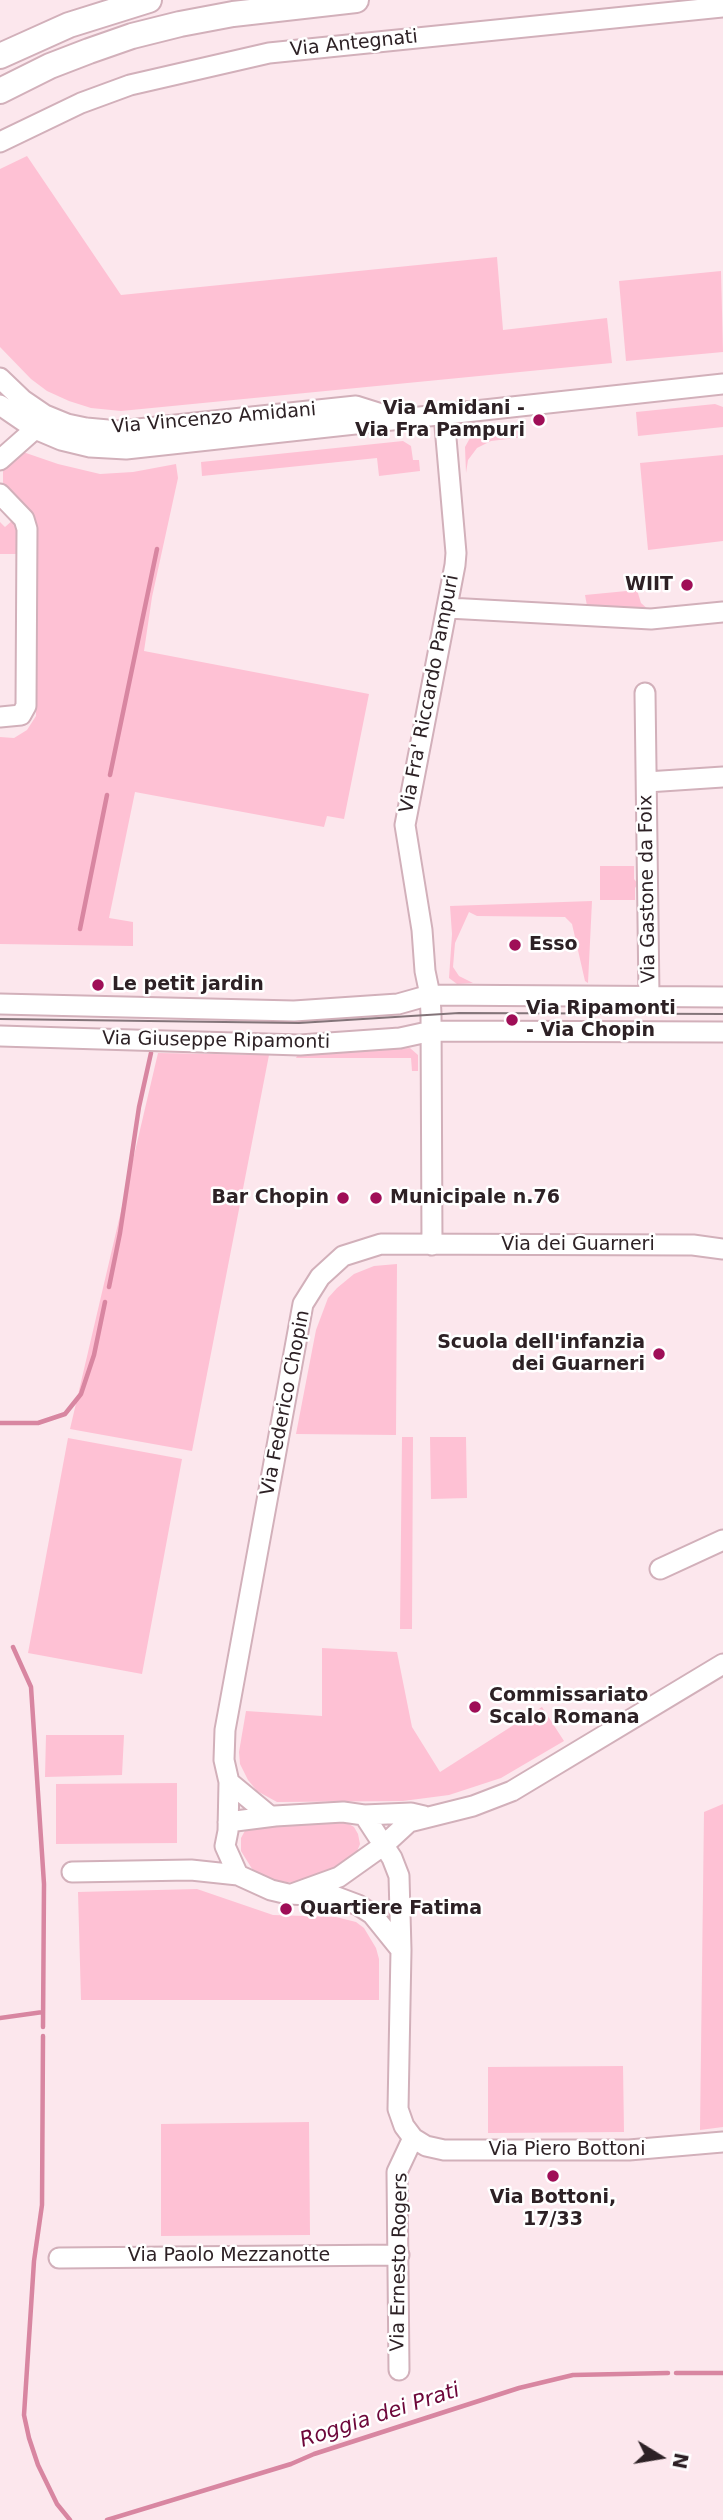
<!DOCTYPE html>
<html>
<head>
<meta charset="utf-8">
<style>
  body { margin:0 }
  #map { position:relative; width:723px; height:2520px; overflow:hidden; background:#fce7ed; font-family:"DejaVu Sans",sans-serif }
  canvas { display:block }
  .north { position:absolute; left:625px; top:2422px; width:70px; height:70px; -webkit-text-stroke:5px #fff; paint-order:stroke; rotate:101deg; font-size:19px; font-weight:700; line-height:28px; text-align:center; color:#2d2125 }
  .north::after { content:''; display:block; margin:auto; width:24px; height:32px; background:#2d2125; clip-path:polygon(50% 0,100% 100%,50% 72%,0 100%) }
</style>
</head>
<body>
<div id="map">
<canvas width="723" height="2520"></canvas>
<div class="north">N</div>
</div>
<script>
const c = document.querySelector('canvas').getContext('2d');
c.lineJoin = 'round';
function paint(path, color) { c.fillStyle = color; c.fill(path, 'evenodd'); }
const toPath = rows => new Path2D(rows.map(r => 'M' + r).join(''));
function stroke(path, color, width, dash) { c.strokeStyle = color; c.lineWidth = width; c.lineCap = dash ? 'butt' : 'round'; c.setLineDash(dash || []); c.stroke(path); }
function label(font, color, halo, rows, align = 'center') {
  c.font = font + ' "DejaVu Sans",sans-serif'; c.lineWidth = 5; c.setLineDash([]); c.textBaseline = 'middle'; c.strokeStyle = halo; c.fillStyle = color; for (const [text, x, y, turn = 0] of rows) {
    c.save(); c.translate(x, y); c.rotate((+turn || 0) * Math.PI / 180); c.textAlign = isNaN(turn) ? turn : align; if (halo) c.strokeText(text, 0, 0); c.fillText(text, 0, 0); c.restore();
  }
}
const green = toPath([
  [27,156,121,295,497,257,503,330,607,318,612,363,121,411,91,408,69,401,47,391,31,379,0,347,0,169],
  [721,271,723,352,626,361,619,281],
  [715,404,723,407,723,427,638,436,636,412],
  [520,430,524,432,524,437,491,441,477,448,468,460,466,473,465,447,470,438,476,435],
  [403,441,411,446,413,460,419,460,420,471,379,476,377,458,202,476,201,462],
  [23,452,58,464,100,474,133,472,176,464,178,478,152,597,144,651,369,694,344,819,327,816,324,827,135,792,109,918,133,922,133,946,0,944,0,737,14,738,27,730,36,716,34,529,3,486,3,471],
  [723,455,723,541,648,550,640,463],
  [14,519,21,527,19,554,0,554,0,522,5,527],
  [637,590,641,603,650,611,588,611,585,595],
  [600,866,634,866,634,879,638,884,635,888,635,900,600,900],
  [592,901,588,983,585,981,572,924,565,917,477,916,469,912,455,943,453,967,459,976,473,983,457,984,449,978,452,934,450,906],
  [410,1048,418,1055,418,1071,412,1071,411,1058,296,1058,297,1056],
  [158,1053,269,1055,192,1451,70,1429],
  [397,1264,396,1435,296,1434,316,1330,328,1298,337,1288,354,1274,374,1266],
  [402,1437,413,1437,412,1629,400,1629],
  [430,1437,466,1437,467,1498,431,1499],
  [68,1438,182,1459,142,1674,28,1653],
  [322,1648,397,1652,412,1727,440,1772,542,1707,564,1741,501,1778,449,1795,403,1801,277,1802,257,1791,248,1780,240,1764,239,1752,246,1711,322,1716],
  [46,1735,124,1735,122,1775,45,1777],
  [177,1783,177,1843,56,1844,56,1784],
  [723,1804,723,2127,700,2130,704,1812],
  [344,1821,354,1827,358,1834,360,1844,356,1854,346,1864,302,1883,272,1881,254,1872,241,1851,241,1838,247,1827],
  [197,1889,273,1915,336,1917,356,1922,364,1928,376,1948,379,1959,379,2000,81,2000,78,1892],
  [623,2066,624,2132,488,2133,488,2067],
  [309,2122,310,2235,161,2236,161,2124]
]);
const stream = toPath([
  [110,775,157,549],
  [80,929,107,795],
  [109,1287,120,1233,139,1107,151,1053],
  [0,1423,38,1423,65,1414,81,1394,94,1355,105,1302],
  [13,1647,31,1687,44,1884,43,2027],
  [0,2018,43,2012],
  [43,2036,42,2205,34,2261,24,2415,29,2438,38,2465,57,2504,70,2520],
  [676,2373,723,2373],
  [107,2520,291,2464,314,2454,519,2388,573,2375,668,2373]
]);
const minor = toPath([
  [0,142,81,103,130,85,269,53,723,7],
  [0,378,23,400,45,415,67,424,86,428,119,431,356,406,391,417],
  [0,405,35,429,61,440,90,447,126,449,723,384],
  [0,460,35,429],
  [0,494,24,519,27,529,26,706,21,715,0,717],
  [448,608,651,619,723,612],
  [645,693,649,996],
  [647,782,723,777],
  [0,1004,294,1011,398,1004,430,995,723,997],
  [0,1036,300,1045,400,1038,432,1031,723,1032],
  [432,1245,431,1014,430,995,425,971,422,930,405,825,455,565,456,553,444,415],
  [660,1569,723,1540],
  [229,1782,270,1816],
  [364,1815,392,1858,399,1876,401,1950,398,2109,404,2126,413,2138,426,2146,444,2150,629,2150,723,2142],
  [228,1822,275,1816,343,1812,364,1815,411,1813,424,1816],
  [72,1872,191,1870,238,1875,271,1890,288,1894,334,1896,358,1905,372,1914,401,1950],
  [238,1875,225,1846,228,1831,229,1782,224,1760,225,1730,303,1304,320,1277,343,1256,381,1244,693,1245,723,1249],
  [292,1894,339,1877,384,1845,409,1822,473,1806,512,1791,723,1664],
  [59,2258,399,2255],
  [399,2370,397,2172,413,2138]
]);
const major = toPath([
  [0,56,69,25,149,0],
  [0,91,50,66,89,51,132,36,180,24,233,14,356,0]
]);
const tram = toPath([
  [0,1019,299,1023,459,1013,723,1014]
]);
const markers = [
  [539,420,7,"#9f0e57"],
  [687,585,7,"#9f0e57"],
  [515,945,7,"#9f0e57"],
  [98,985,7,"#9f0e57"],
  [512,1020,7,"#9f0e57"],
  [343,1198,7,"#9f0e57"],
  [376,1198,7,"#9f0e57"],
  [659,1354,7,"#9f0e57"],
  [475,1707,7,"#9f0e57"],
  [286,1909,7,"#9f0e57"],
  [553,2176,7,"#9f0e57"]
];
const streetNames = [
  ["Via Antegnati",354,44,-6],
  ["Via Vincenzo Amidani",214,419,-5],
  ["Via Fra' Riccardo Pampuri",430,694,-79],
  ["Via Gastone da Foix",648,889,-91],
  ["Via Giuseppe Ripamonti",216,1041,1],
  ["Via dei Guarneri",578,1245],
  ["Via Federico Chopin",286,1403,-79],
  ["Via Piero Bottoni",567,2150],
  ["Via Paolo Mezzanotte",229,2256],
  ["Via Ernesto Rogers",400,2262,-89]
];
const poiNames = [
  ["Via Amidani -",525,409,"right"],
  ["Via Fra Pampuri",525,431,"right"],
  ["WIIT",673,585,"right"],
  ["Esso",529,945],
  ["Le petit jardin",112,985],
  ["Via Ripamonti",526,1009],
  ["- Via Chopin",526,1031],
  ["Bar Chopin",329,1198,"right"],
  ["Municipale n.76",390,1198],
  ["Scuola dell'infanzia",645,1343,"right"],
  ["dei Guarneri",645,1365,"right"],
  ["Commissariato",489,1696],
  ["Scalo Romana",489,1718],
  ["Quartiere Fatima",300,1909],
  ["Via Bottoni,",553,2198,"center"],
  ["17/33",553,2220,"center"]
];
const waterNames = [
  ["Roggia dei Prati",380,2416,-18]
];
paint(green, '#fec1d4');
stroke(stream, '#d886a1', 4.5);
stroke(minor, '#d2b0ba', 23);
stroke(major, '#d2b0ba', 28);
stroke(minor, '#fff', 19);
stroke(major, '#fff', 24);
stroke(tram, '#837479', 2);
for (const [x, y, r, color] of markers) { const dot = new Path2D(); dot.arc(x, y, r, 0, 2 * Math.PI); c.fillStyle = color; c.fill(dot); stroke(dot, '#fff', 2.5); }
label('19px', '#2d2125', '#fff', streetNames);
label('bold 19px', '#2d2125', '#fff', poiNames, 'left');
label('italic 21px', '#6d073a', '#fff', waterNames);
</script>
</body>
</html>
